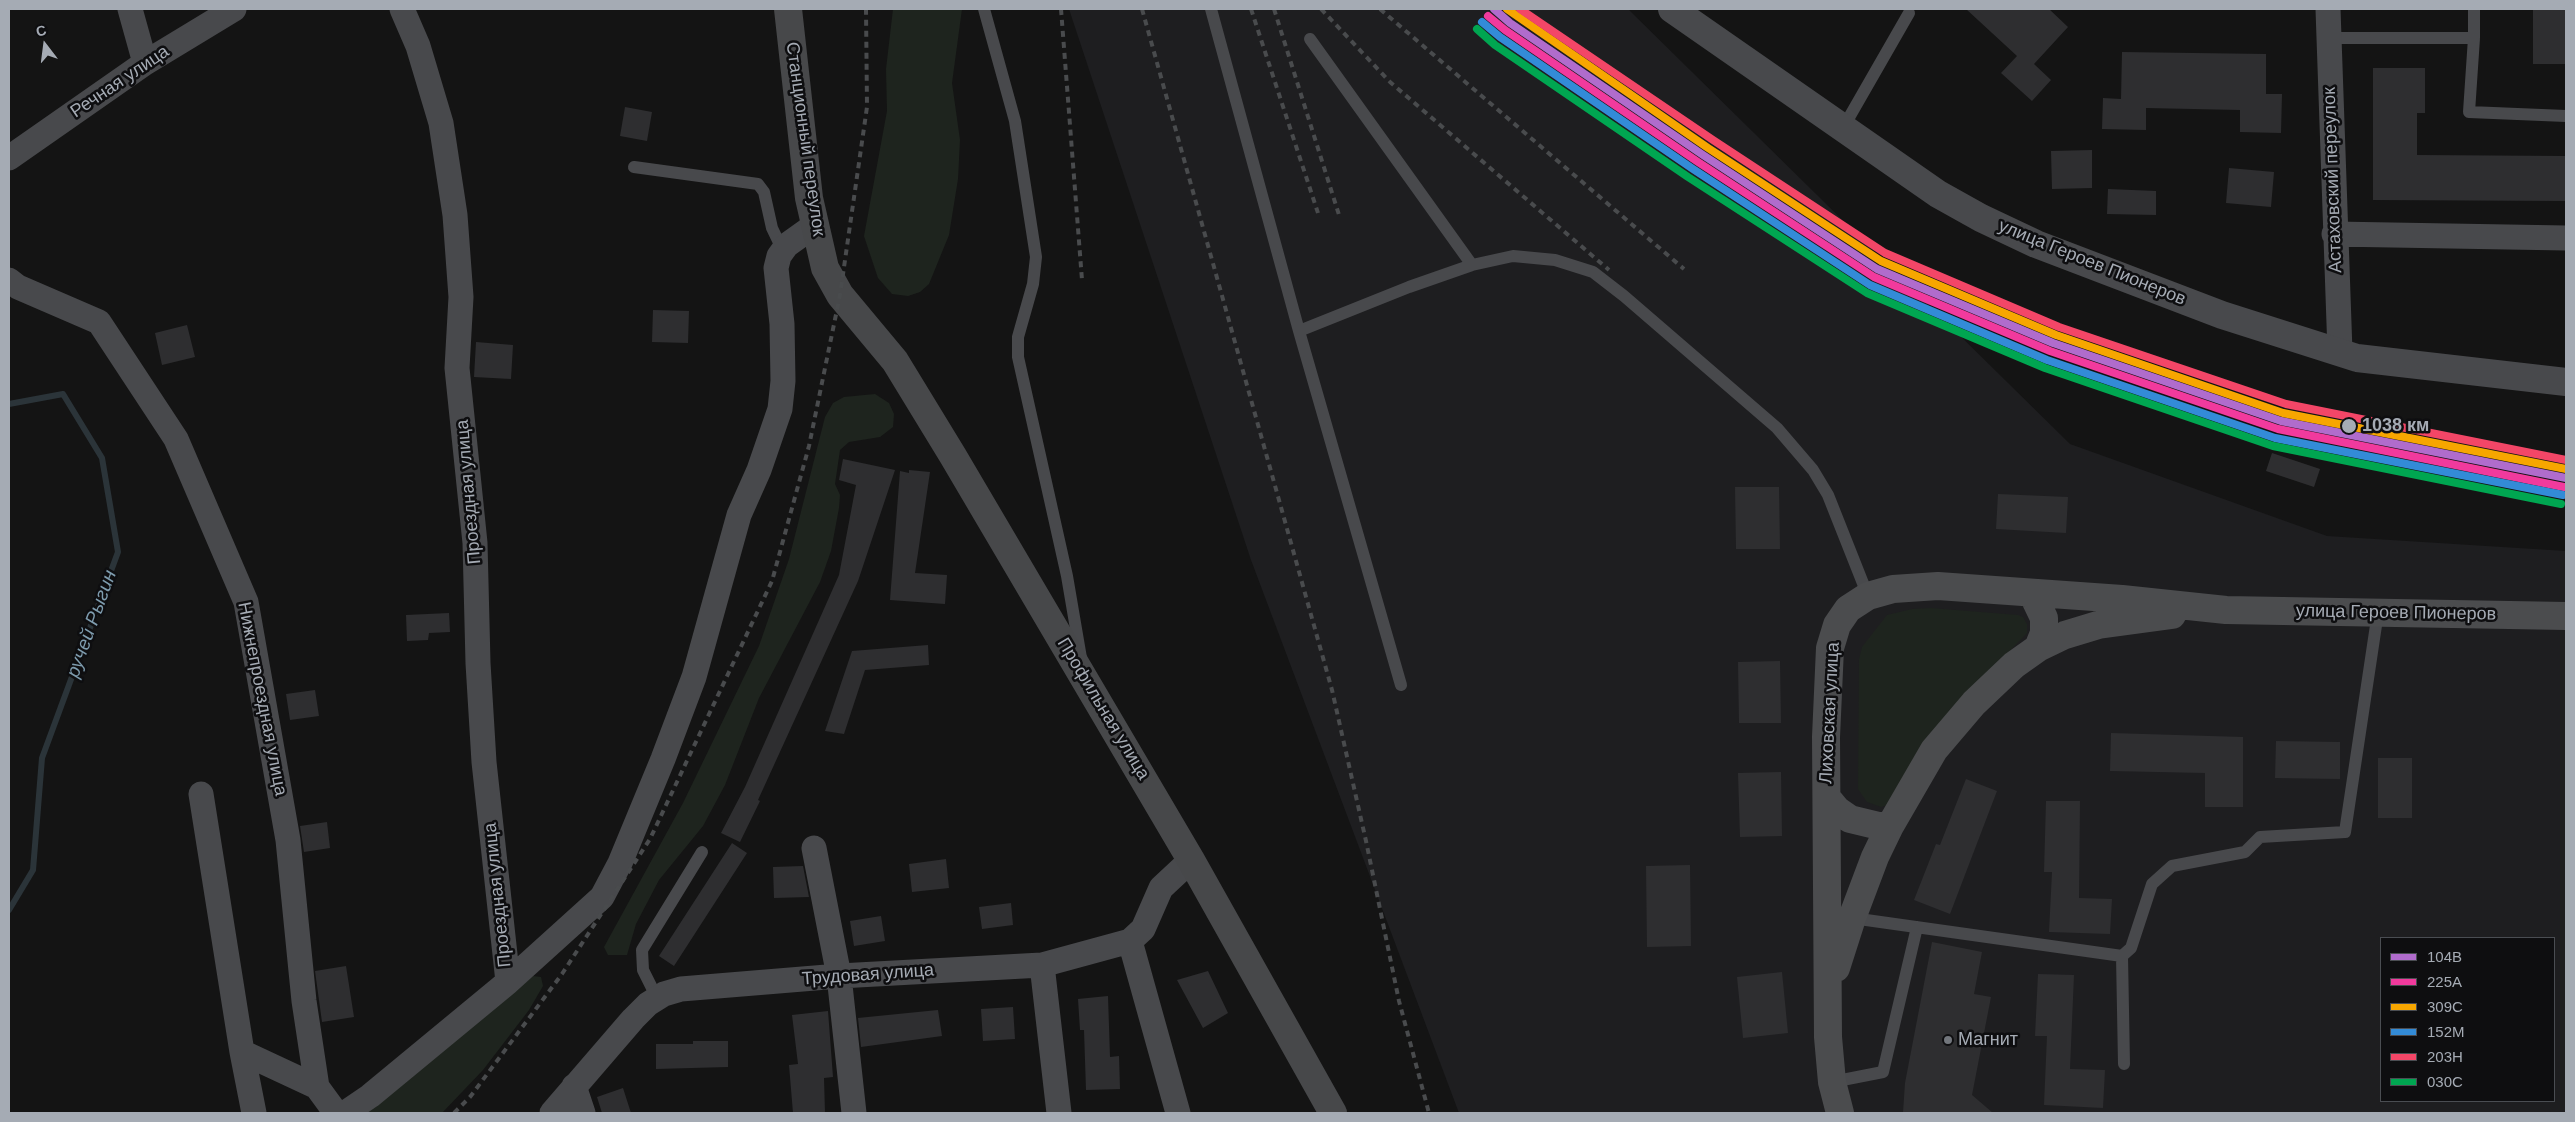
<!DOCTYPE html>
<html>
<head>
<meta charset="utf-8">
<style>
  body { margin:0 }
  #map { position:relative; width:2575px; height:1122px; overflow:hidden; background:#141414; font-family:Arial,sans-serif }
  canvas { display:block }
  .frame { position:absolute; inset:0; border:10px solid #a5abb4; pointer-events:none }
  .legend { position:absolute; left:2380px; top:937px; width:175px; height:165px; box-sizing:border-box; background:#0e0e10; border:1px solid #4a4d52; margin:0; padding:6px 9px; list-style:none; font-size:15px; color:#a5abb4 }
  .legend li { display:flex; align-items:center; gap:10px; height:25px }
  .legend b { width:25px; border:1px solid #4a4d52 }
  .north { position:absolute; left:20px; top:20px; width:50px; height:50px; -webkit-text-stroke:4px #0e0e10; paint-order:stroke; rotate:345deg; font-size:14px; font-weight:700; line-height:20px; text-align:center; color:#a5abb4 }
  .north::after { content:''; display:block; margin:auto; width:18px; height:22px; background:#a5abb4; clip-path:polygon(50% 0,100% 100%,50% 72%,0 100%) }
</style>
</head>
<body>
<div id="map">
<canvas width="2575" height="1122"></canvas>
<div class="frame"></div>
<ul class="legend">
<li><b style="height:6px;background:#b06ccc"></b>104В</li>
<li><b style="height:6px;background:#f13a9d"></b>225А</li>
<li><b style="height:6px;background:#f7a600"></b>309С</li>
<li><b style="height:6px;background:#338bd7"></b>152М</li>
<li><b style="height:6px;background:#f34667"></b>203Н</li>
<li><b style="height:6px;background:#00a651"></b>030C</li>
</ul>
<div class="north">С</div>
</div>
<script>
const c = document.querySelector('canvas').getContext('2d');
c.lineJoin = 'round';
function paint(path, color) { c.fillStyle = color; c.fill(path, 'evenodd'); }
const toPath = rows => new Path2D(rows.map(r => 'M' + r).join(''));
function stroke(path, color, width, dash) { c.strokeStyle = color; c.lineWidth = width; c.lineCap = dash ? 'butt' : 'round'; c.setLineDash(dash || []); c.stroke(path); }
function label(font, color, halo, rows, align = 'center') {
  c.font = font + ' Arial,sans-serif'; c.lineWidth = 5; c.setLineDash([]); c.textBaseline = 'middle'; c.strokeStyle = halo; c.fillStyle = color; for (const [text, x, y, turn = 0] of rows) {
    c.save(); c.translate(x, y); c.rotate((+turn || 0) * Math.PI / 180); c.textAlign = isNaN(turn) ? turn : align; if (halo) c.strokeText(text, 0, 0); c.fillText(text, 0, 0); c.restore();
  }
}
const built = toPath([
  [1069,9,1628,9,2070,444,2327,536,2566,551,2566,1113,1459,1113,1251,560],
  [2381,938,2554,938,2554,1101,2381,1101]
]);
const green = toPath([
  [893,9,962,9,952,83,960,140,958,179,949,235,929,284,920,292,908,296,892,294,878,278,864,236,887,111,886,69],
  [875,394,889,403,894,414,893,427,880,437,849,442,840,450,835,484,840,495,839,508,831,551,820,582,759,698,725,785,703,826,659,880,636,924,627,955,608,955,604,947,683,803,759,646,789,559,825,417,833,403,844,397],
  [1931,608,2018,615,2023,617,2027,624,2027,633,1946,717,1887,805,1881,807,1867,802,1858,789,1859,659,1862,647,1887,615,1912,609],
  [533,976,541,977,543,986,529,1010,483,1070,442,1113,361,1113]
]);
const stream = toPath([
  [9,404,63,394,102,458,118,552,42,758,33,870,9,910]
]);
const building = toPath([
  [1966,9,2049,9,2068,27,2034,64,2051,80,2032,101,2001,73,2017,56],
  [2533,9,2566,9,2566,64,2533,64],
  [2122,52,2266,54,2266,94,2282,94,2281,133,2240,132,2240,110,2146,108,2146,130,2102,129,2103,98,2121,99],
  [2373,68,2425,68,2425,113,2417,113,2417,155,2566,156,2566,201,2373,200],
  [625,107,652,112,647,141,620,136],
  [2092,150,2092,188,2052,189,2051,151],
  [2229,168,2274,172,2271,207,2226,203],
  [2108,189,2156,191,2156,215,2107,214],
  [653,310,689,311,688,343,652,342],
  [187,325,195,357,162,365,155,333],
  [476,342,513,345,511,379,474,377],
  [2272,453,2320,469,2314,487,2266,471],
  [843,459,895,470,858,581,758,800,760,801,740,842,721,833,745,787,839,575,856,485,839,480],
  [909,470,930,472,915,573,947,575,945,604,890,600,900,471,909,473],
  [1735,487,1779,487,1780,549,1736,549],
  [1998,494,2068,497,2066,533,1996,529],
  [449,613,450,632,429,633,428,640,407,641,406,615],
  [928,645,929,665,865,670,844,734,825,731,852,651],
  [1780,661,1781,723,1739,723,1738,662],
  [315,690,319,716,290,720,286,694],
  [2111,733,2243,737,2243,807,2205,807,2205,773,2110,771],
  [2276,741,2340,742,2340,779,2275,778],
  [2378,758,2412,758,2412,818,2378,818],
  [1781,772,1782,836,1740,837,1738,773],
  [1966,779,1997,791,1950,914,1914,900,1936,844,1940,845],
  [2046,801,2080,801,2079,898,2112,899,2110,934,2049,932,2052,872,2044,872],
  [327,822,330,848,304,852,300,826],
  [732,843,747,853,674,966,659,956],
  [946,859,949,888,912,892,909,864],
  [1690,865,1691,946,1647,947,1646,866],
  [803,866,809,897,774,898,773,867],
  [1011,903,1013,925,982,929,979,907],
  [881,916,885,941,854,946,850,921],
  [1932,942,1982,952,1974,994,1991,997,1972,1095,1993,1113,1903,1113,1905,1083],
  [346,966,354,1017,322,1022,315,971],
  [1208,971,1228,1013,1203,1028,1177,980],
  [1782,972,1788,1033,1743,1038,1737,977],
  [2038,974,2074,975,2070,1069,2105,1070,2103,1108,2044,1105,2047,1036,2035,1036],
  [1108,996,1110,1057,1119,1056,1120,1089,1086,1090,1084,1030,1080,1030,1078,999],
  [1013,1007,1015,1039,983,1041,981,1009],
  [938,1010,942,1036,861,1047,858,1018],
  [828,1011,833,1077,824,1078,825,1113,793,1113,789,1065,798,1064,792,1015],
  [693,1041,728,1041,728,1067,656,1069,656,1044,693,1044],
  [623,1088,631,1113,602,1113,597,1097]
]);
const service = toPath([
  [984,9,1015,121,1036,257,1033,284,1018,337,1018,357,1067,576,1081,658],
  [1211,9,1299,331,1401,685],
  [2328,38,2474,38,2474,9],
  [2474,38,2469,112,2566,116],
  [1310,39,1472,265],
  [1843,128,1909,13],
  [634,167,758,184,764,192,772,228,783,251],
  [1299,331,1409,287,1472,265,1513,256,1555,260,1593,272,1624,296,1777,428,1813,470,1828,495,1868,596],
  [1852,918,2122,956,2131,948,2152,884,2172,866,2245,852,2260,837,2345,832,2378,612],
  [2122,956,2124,1064],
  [657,998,643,970,642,950,702,852],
  [1832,1082,1883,1072,1917,927]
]);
const minor = toPath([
  [130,9,145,63],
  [402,9,418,46,441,123,455,215,461,297,457,368,475,543,478,663,484,762,508,982],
  [2328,9,2340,352],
  [9,158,145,63,234,9],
  [2334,234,2566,238],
  [9,280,18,287,99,322,176,439,246,602,288,840,304,1001,317,1087,336,1113],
  [201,794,242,1052,254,1113],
  [814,848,839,976,854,1113],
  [1130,941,1178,1113],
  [1042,965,1059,1113],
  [242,1052,317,1087],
  [574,1086,583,1113],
  [345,1113,370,1096,508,982,602,897,620,863,663,759,694,677,739,515,759,470,780,409,783,381,782,324,776,268,779,256,787,245,815,225],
  [552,1113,633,1019,648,1004,664,994,681,989,839,976,1042,965,1130,941,1143,929,1161,888,1191,860]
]);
const tertiary = toPath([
  [1672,9,1938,194,1981,218,2036,244,2222,315,2357,358,2566,382]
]);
const secondary = toPath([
  [788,9,809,198,825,268,840,295,895,361,953,456,1191,860,1333,1113]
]);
const primary = toPath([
  [2032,593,2044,618,2044,633,2038,648],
  [1827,798,1837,810,1850,819,1879,826,1890,826],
  [1836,968,1852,918,1875,857,1890,826,1934,750,1974,703,2014,665,2038,648,2065,635,2098,625,2172,615],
  [1840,1113,1832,1082,1828,1037,1826,737,1830,648,1837,625,1848,609,1868,596,1893,589,1938,586,2122,599,2226,610,2566,616]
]);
const rail = toPath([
  [1061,9,1082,280],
  [1142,9,1332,690,1366,841,1399,1001,1429,1113],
  [1251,9,1318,213],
  [1274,9,1340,218],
  [1321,9,1390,82,1609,270],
  [1380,9,1684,269],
  [454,1113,470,1097,562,974,650,839,772,581,809,446,840,295,867,107,866,9]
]);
const rail1 = toPath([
  [1494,9,1510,23,1703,155,1877,269,2053,343,2281,421,2566,478]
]);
const rail2 = toPath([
  [1488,16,1505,30,1698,162,1874,277,2050,351,2278,429,2564,487]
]);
const rail3 = toPath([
  [1507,9,1708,148,1881,261,2056,335,2283,413,2566,469]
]);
const rail4 = toPath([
  [1482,22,1500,37,1693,169,1870,285,2047,360,2275,438,2563,495]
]);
const rail5 = toPath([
  [1520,9,1713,140,1885,253,2059,327,2286,404,2566,460]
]);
const rail6 = toPath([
  [1477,29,1495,45,1688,177,1867,293,2045,368,2273,446,2561,504]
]);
const markers = [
  [2349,426,8,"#a5abb4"],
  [1948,1040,5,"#72767c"]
];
const streetNames = [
  ["Речная улица",120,82,-34],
  ["Станционный переулок",805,139,82],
  ["Астаховский переулок",2333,180,-92],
  ["улица Героев Пионеров",2092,263,22],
  ["Проездная улица",469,492,-95],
  ["улица Героев Пионеров",2396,613,1],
  ["Нижнепроездная улица",262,699,79],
  ["Профильная улица",1103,709,59],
  ["Лиховская улица",1830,713,-87],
  ["Проездная улица",498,895,-96],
  ["Трудовая улица",868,975,-4]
];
const stopNames = [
  ["1038 км",2362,426]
];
const poiNames = [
  ["Магнит",1958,1040]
];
const waterNames = [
  ["ручей Рыгин",92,624,-70]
];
paint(built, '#1e1e20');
paint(green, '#1e241e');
stroke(stream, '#2b3439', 6);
paint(building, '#2e2e30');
stroke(service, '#48494c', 12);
stroke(minor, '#48494c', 25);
stroke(tertiary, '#48494c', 28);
stroke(secondary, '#47484a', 28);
stroke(primary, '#4b4c4e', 28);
stroke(rail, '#494b4d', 4, [6, 5]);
stroke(rail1, '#b06ccc', 8);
stroke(rail2, '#f13a9d', 8);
stroke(rail3, '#f7a600', 8);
stroke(rail4, '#338bd7', 8);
stroke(rail5, '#f34667', 8);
stroke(rail6, '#00a651', 8);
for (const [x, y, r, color] of markers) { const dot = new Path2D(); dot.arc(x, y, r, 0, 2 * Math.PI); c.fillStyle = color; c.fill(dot); stroke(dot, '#0e0e10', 2); }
label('18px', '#a5abb4', '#0e0e10', streetNames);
label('bold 18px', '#a5abb4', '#0e0e10', stopNames, 'left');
label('18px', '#a5abb4', '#0e0e10', poiNames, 'left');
label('italic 19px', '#7e9cae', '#0e0e10', waterNames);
</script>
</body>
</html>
